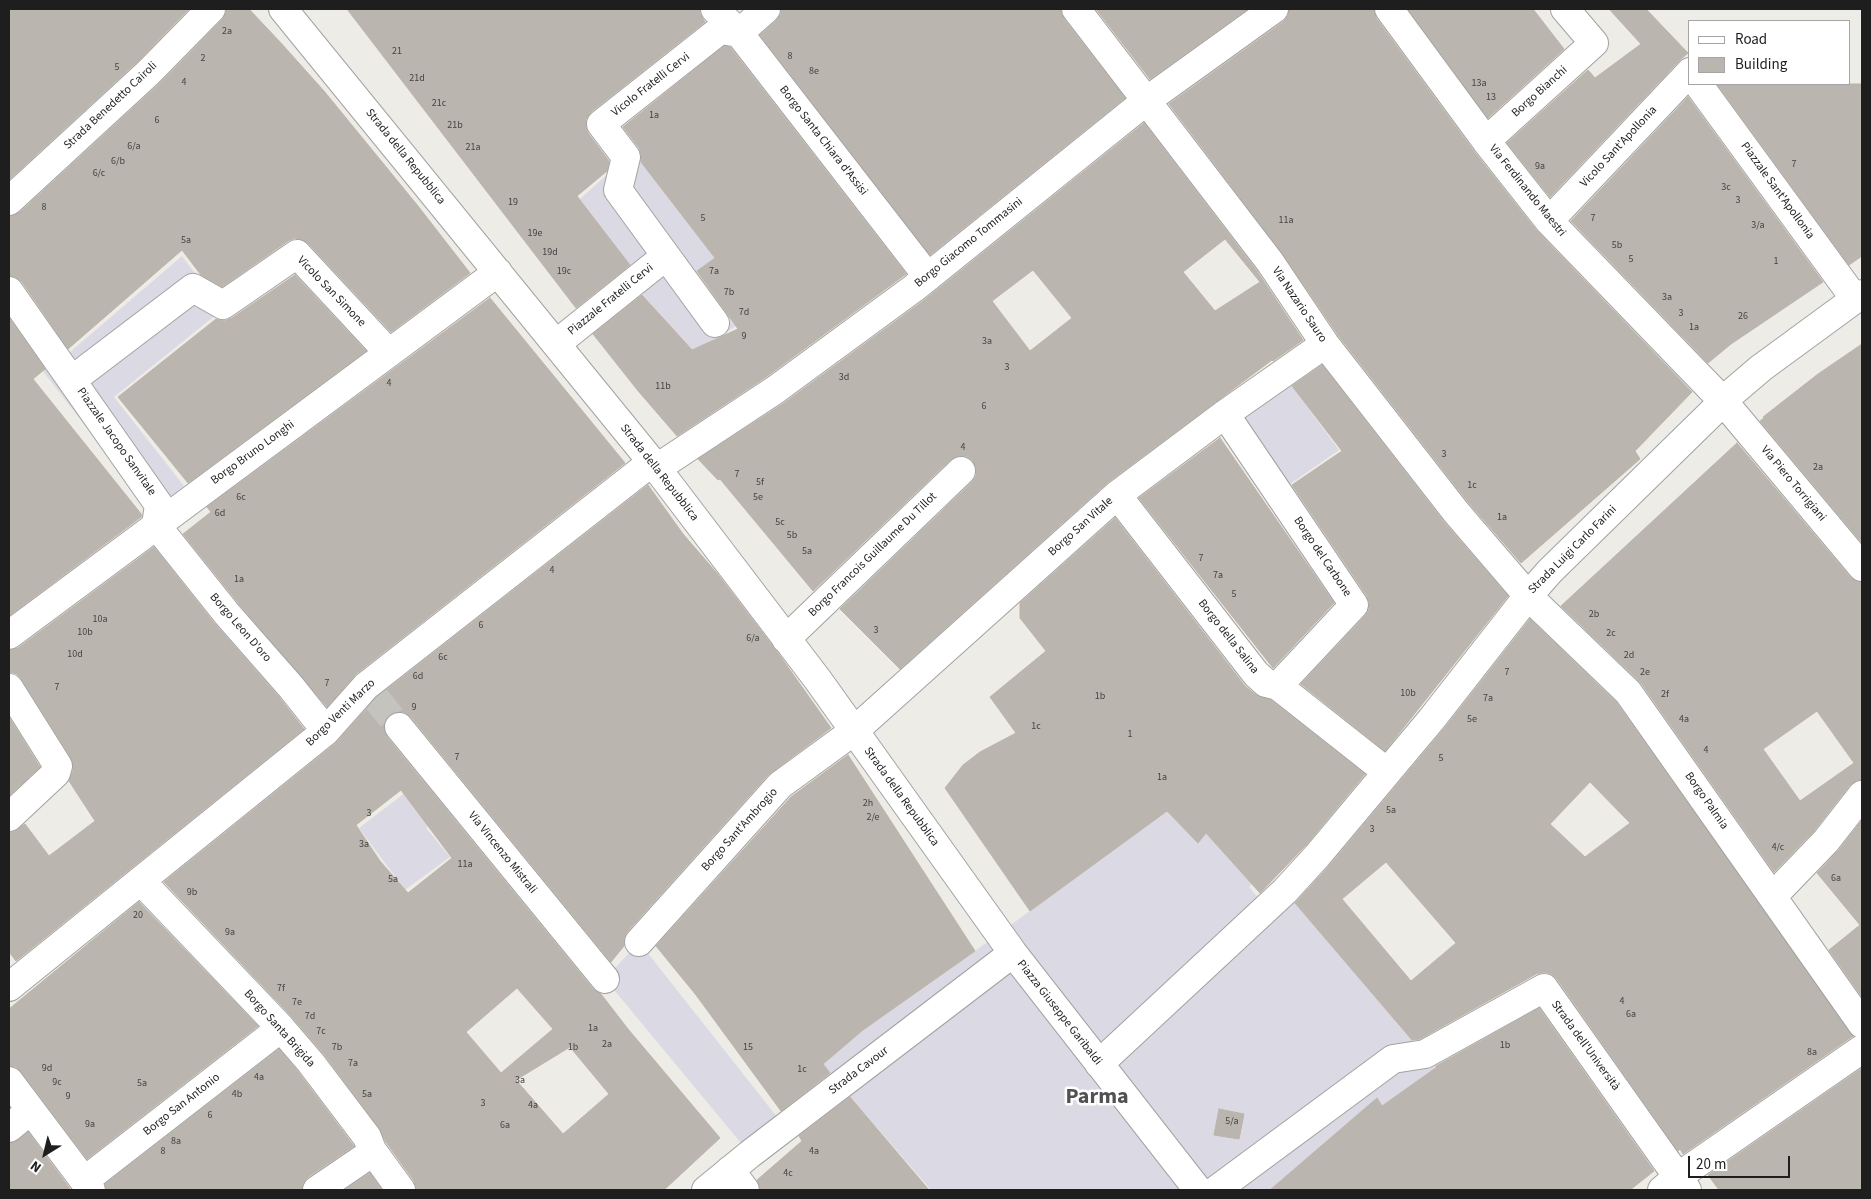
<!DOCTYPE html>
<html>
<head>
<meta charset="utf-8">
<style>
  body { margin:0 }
  #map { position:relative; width:1871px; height:1199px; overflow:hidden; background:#eeece6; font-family:"Source Sans 3",sans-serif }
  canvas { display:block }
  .frame { position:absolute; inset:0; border:10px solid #1e1e1e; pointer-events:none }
  .legend { position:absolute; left:1688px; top:20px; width:162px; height:65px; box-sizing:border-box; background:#fff; border:1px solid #a5a5a5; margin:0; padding:6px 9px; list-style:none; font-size:15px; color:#1e1e1e }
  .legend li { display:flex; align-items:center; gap:10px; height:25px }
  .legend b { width:25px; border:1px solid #a5a5a5 }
  .north { position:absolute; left:20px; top:1129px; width:50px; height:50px; -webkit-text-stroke:4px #fff; paint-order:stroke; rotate:216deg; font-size:14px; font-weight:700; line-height:20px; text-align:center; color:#1e1e1e }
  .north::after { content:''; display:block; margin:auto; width:18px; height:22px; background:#1e1e1e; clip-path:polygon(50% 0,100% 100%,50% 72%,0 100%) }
  .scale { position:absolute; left:1688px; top:1156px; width:102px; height:22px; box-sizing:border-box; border:2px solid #1e1e1e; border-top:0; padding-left:6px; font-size:15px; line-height:18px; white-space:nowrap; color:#1e1e1e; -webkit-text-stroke:4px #fff; paint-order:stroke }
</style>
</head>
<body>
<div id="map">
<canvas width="1871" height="1199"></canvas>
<div class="frame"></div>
<ul class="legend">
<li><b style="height:6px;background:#fff"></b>Road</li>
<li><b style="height:14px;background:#bbb5af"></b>Building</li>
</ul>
<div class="north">N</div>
<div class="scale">20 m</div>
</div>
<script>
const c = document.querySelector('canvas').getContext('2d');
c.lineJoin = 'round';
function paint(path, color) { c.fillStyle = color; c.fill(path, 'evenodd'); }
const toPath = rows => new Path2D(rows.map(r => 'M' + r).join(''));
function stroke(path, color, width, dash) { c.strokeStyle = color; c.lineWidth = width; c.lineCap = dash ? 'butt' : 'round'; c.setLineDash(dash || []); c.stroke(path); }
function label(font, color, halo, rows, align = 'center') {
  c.font = font + ' "Source Sans 3",sans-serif'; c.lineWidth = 5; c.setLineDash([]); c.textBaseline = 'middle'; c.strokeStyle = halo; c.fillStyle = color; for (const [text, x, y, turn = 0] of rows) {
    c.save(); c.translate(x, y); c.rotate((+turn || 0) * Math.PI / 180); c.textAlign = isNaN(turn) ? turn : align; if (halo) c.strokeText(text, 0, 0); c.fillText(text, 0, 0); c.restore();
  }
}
const plaza = toPath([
  [633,151,715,258,697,271,736,326,719,337,691,351,638,289,632,267,580,199],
  [182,256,222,310,114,397,184,486,152,511,9,328,9,277,70,352],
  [1275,363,1339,450,1270,498,1208,414],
  [435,770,459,801,426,828,450,857,405,890,359,828],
  [1167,811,1198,842,1206,833,1252,884,1249,887,1263,903,1279,884,1403,1030,1438,1067,1382,1106,1377,1099,1270,1190,931,1190,853,1100,841,1084,822,1064,863,1030,975,951],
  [639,942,785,1127,750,1154,605,979]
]);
const building = toPath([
  [9,9,189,9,137,62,9,180,9,9],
  [226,9,249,9,281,43,324,91,418,206,470,273,391,332,308,243,303,240,295,238,288,241,222,287,201,275,182,250,68,349,22,282,16,277,9,276,9,216,20,212,159,84,222,20,226,13,226,9],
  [347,9,700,9,700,14,705,22,591,112,586,119,586,127,588,133,609,161,607,171,577,196,630,265,576,308,347,9],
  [781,9,1061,9,1064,19,1125,98,930,255,760,35,777,20,781,14,781,9],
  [1096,9,1248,9,1150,79,1096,9],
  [1289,9,1374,9,1376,18,1473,150,1537,231,1692,392,1635,451,1640,459,1521,563,1468,502,1338,335,1282,253,1169,104,1283,22,1288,16,1289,9],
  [1408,9,1533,9,1564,49,1488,118,1408,9],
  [1609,9,1646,9,1688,53,1679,61,1550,197,1507,143,1588,70,1595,78,1641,44,1609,9],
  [724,46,730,47,906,274,766,377,677,436,639,392,593,334,642,295,692,350,738,329,697,271,715,258,641,162,641,154,639,148,623,127,724,46],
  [1717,84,1862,84,1862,256,1849,265,1717,84],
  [1688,97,1823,282,1731,344,1708,363,1571,221,1688,97],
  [1144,123,1257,271,1303,340,1273,361,1272,360,1107,483,900,669,840,609,972,482,976,476,976,468,972,460,966,456,958,456,950,460,813,591,720,479,718,480,698,459,784,403,923,301,1144,123],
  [1225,239,1260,282,1215,311,1183,272,1225,239],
  [1033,270,1072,318,1030,351,992,301,1033,270],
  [295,275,366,351,188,483,118,397,216,319,224,321,232,318,295,275],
  [490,298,625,463,356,674,327,707,239,604,183,534,211,512,207,507,490,298],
  [9,318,45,369,33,379,142,515,141,517,9,616,9,318],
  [1862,344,1862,543,1760,421,1764,418,1763,417,1818,374,1862,344],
  [1322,365,1444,522,1508,596,1385,751,1301,684,1365,616,1369,610,1369,603,1367,596,1292,485,1342,451,1292,386,1322,365],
  [1220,438,1334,603,1273,668,1139,498,1220,438],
  [1737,443,1850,577,1856,581,1862,582,1862,780,1856,781,1850,785,1814,831,1774,872,1641,683,1561,606,1737,443],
  [1817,711,1854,763,1800,801,1763,749,1817,711],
  [648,485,683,534,716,572,778,653,831,728,768,775,627,932,624,938,624,946,611,962,411,717,404,712,396,712,389,715,385,721,384,729,387,737,593,989,601,994,628,1029,720,1138,664,1190,416,1190,414,1181,386,1142,379,1128,323,1053,292,1017,164,882,336,743,377,697,648,485],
  [401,790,452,858,408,893,380,861,356,825,401,790],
  [517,988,553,1029,501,1073,466,1032,517,988],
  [570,1047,609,1094,563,1134,516,1080,570,1047],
  [1115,518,1245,686,1256,695,1271,700,1365,774,1305,846,1260,893,1206,833,1198,843,1167,811,1030,911,945,788,963,765,980,752,1016,733,990,697,1046,651,1020,618,1020,603,1115,518],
  [154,547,215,624,279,697,304,729,16,961,9,952,9,832,13,832,25,824,49,856,95,821,69,781,73,770,71,758,22,680,17,674,9,672,9,650,18,648,154,547],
  [1530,619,1616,702,1853,1036,1683,1154,1680,1149,1678,1151,1557,979,1551,974,1544,972,1536,974,1420,1039,1412,1040,1295,903,1329,866,1443,730,1530,619],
  [1590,782,1630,823,1585,857,1550,824,1590,782],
  [1386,862,1456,943,1411,981,1342,899,1386,862],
  [9,717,40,767,9,796,9,717],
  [848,755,975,951,863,1030,823,1064,830,1073,781,1111,696,995,656,946,791,797,848,755],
  [1862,820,1862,997,1829,950,1860,925,1817,873,1838,851,1862,820],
  [139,902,258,1026,87,1159,21,1072,16,1067,9,1066,9,1009,139,902],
  [1539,1008,1654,1171,1630,1190,1270,1190,1377,1098,1382,1106,1437,1067,1436,1066,1539,1008],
  [279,1049,299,1073,354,1146,308,1177,303,1183,302,1190,106,1190,105,1184,279,1049],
  [1862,1068,1862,1190,1719,1190,1708,1175,1862,1068],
  [850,1097,929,1190,760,1190,757,1180,802,1141,799,1136,850,1097],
  [1219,1109,1244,1114,1239,1139,1214,1135,1219,1109],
  [28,1132,71,1190,9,1190,9,1143,18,1140,28,1132],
  [370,1173,382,1190,344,1190,370,1173]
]);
const minorTunnel = toPath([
  [374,696,399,727]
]);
const minor = toPath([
  [283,9,652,462,818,680,1013,953,1198,1190],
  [715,9,739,33,928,277],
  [1076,9,1270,262,1325,344,1456,512,1528,596,1628,692,1862,1024],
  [1389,9,1486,141,1549,221,1723,401,1862,567],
  [1698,84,1855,299],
  [1486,141,1594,43,1565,9],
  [9,201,148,73,211,9],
  [1549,221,1690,72],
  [9,291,159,505,156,525,227,614,291,687,326,731],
  [715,323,618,190,626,157,601,124,720,30,739,33,766,9],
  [556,344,666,256],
  [72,380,193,288,223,305,297,254,389,353],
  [1225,414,1354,605,1278,686],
  [657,468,775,390,914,288,1146,101,1274,9],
  [1117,495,1256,674,1266,683,1278,686,1387,772],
  [9,635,498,272],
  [786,639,961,471],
  [9,688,58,766,56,773,9,817],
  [399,727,605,979],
  [141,881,281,1028,311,1063,367,1137,372,1150,401,1190],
  [1773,896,1826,841,1862,795],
  [639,942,780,785,854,731,1117,495,1225,414,1325,344],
  [9,987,326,731,366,686,652,462],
  [1099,1064,1285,891,1317,856,1431,720,1528,596,1550,571,1734,391,1761,368,1862,294],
  [9,1081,91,1190],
  [9,1128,31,1110],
  [730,1170,745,1190],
  [84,1181,281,1028],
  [317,1190,373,1152],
  [706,1190,750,1154,1013,953],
  [1216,1190,1393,1059,1425,1054,1544,988,1687,1190],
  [1662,1190,1679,1176,1862,1049]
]);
const numberNames = [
  ["2a",227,32],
  ["21",397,52],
  ["8",790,57],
  ["2",203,59],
  ["5",117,68],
  ["8e",814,72],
  ["21d",417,79],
  ["4",184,83],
  ["13a",1479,84],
  ["13",1491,98],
  ["21c",439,104],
  ["1a",654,116],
  ["6",157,121],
  ["21b",455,126],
  ["6/a",134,147],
  ["21a",473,148],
  ["6/b",118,162],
  ["7",1794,165],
  ["9a",1540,167],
  ["6/c",99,174],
  ["3c",1726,188],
  ["3",1738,201],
  ["19",513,203],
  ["8",44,208],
  ["5",703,219],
  ["7",1593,219],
  ["11a",1286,221],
  ["3/a",1758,226],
  ["19e",535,234],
  ["5a",186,241],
  ["5b",1617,246],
  ["19d",550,253],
  ["5",1631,260],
  ["1",1776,262],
  ["19c",564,272],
  ["7a",714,272],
  ["7b",729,293],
  ["3a",1667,298],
  ["7d",744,313],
  ["3",1681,314],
  ["26",1743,317],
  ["1a",1694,328],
  ["9",744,337],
  ["3a",987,342],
  ["3",1007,368],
  ["3d",844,378],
  ["4",389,384],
  ["11b",663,387],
  ["6",984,407],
  ["4",963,448],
  ["3",1444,455],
  ["2a",1818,468],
  ["7",737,475],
  ["5f",760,483],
  ["1c",1472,486],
  ["6c",241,498],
  ["5e",758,498],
  ["6d",220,514],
  ["1a",1502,518],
  ["5c",780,523],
  ["5b",792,536],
  ["5a",807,552],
  ["7",1201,559],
  ["4",552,571],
  ["7a",1218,576],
  ["1a",239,580],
  ["5",1234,595],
  ["2b",1594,615],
  ["10a",100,620],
  ["6",481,626],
  ["3",876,631],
  ["10b",85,633],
  ["2c",1611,634],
  ["6/a",753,639],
  ["10d",75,655],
  ["2d",1629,656],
  ["6c",443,658],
  ["7",1507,673],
  ["2e",1645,673],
  ["6d",418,677],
  ["7",327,684],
  ["7",57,688],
  ["10b",1408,694],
  ["2f",1665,695],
  ["1b",1100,697],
  ["7a",1488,699],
  ["9",414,708],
  ["5e",1472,720],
  ["4a",1684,720],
  ["1c",1036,727],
  ["1",1130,735],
  ["4",1706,751],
  ["7",457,758],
  ["5",1441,759],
  ["1a",1162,778],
  ["2h",868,804],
  ["5a",1391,811],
  ["3",369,814],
  ["2/e",873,818],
  ["3",1372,830],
  ["3a",364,845],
  ["4/c",1778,848],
  ["11a",465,865],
  ["6a",1836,879],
  ["5a",393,880],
  ["9b",192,893],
  ["20",138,916],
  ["9a",230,933],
  ["7f",281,989],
  ["4",1622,1002],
  ["7e",297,1003],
  ["6a",1631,1015],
  ["7d",310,1017],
  ["1a",593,1029],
  ["7c",321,1032],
  ["2a",607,1045],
  ["1b",1505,1046],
  ["7b",337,1048],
  ["1b",573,1048],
  ["15",748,1048],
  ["8a",1812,1053],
  ["7a",353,1064],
  ["9d",47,1069],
  ["1c",802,1070],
  ["4a",259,1078],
  ["3a",520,1081],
  ["9c",57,1083],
  ["5a",142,1084],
  ["4b",237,1095],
  ["5a",367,1095],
  ["9",68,1097],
  ["3",483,1104],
  ["4a",533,1106],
  ["6",210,1116],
  ["5/a",1232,1122],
  ["9a",90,1125],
  ["6a",505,1126],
  ["8a",176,1142],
  ["8",163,1152],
  ["4a",814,1152],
  ["4c",788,1174]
];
const streetNames = [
  ["Vicolo Fratelli Cervi",651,85,-38],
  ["Borgo Bianchi",1540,92,-42],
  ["Strada Benedetto Cairoli",111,106,-43],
  ["Borgo Santa Chiara d'Assisi",823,141,52],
  ["Vicolo Sant'Apollonia",1619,147,-47],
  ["Strada della Repubblica",405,157,51],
  ["Via Ferdinando Maestri",1527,191,51],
  ["Piazzale Sant'Apollonia",1777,191,54],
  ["Borgo Giacomo Tommasini",969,243,-39],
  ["Vicolo San Simone",331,292,46],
  ["Piazzale Fratelli Cervi",611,300,-39],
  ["Via Nazario Sauro",1299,305,56],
  ["Piazzale Jacopo Sanvitale",116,442,55],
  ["Borgo Bruno Longhi",253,453,-36],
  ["Strada della Repubblica",659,473,52],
  ["Via Piero Torrigiani",1793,484,50],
  ["Borgo San Vitale",1081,527,-42],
  ["Strada Luigi Carlo Farini",1573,550,-45],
  ["Borgo Francois Guillaume Du Tillot",873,555,-44],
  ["Borgo del Carbone",1322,557,56],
  ["Borgo Leon D'oro",240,628,49],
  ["Borgo della Salina",1228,637,52],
  ["Borgo Venti Marzo",341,713,-44],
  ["Strada della Repubblica",901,797,54],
  ["Borgo Palmia",1706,801,55],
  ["Borgo Sant'Ambrogio",740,830,-48],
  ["Via Vincenzo Mistrali",502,853,51],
  ["Piazza Giuseppe Garibaldi",1059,1013,52],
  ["Borgo Santa Brigida",279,1029,48],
  ["Strada dell'Università",1585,1046,54],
  ["Strada Cavour",859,1071,-37],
  ["Borgo San Antonio",182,1105,-38]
];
const townNames = [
  ["Parma",1097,1098]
];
paint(plaza, '#dbdae4');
paint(building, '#bbb5af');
stroke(building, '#beb4a9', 1);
stroke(minorTunnel, '#c4c3be', 28, [28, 14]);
stroke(minor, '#a2a2a2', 30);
stroke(minor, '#fff', 28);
label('10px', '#454442', null, numberNames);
label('12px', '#1e1e1e', '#fff', streetNames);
label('bold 22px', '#515151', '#fff', townNames);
</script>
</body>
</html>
